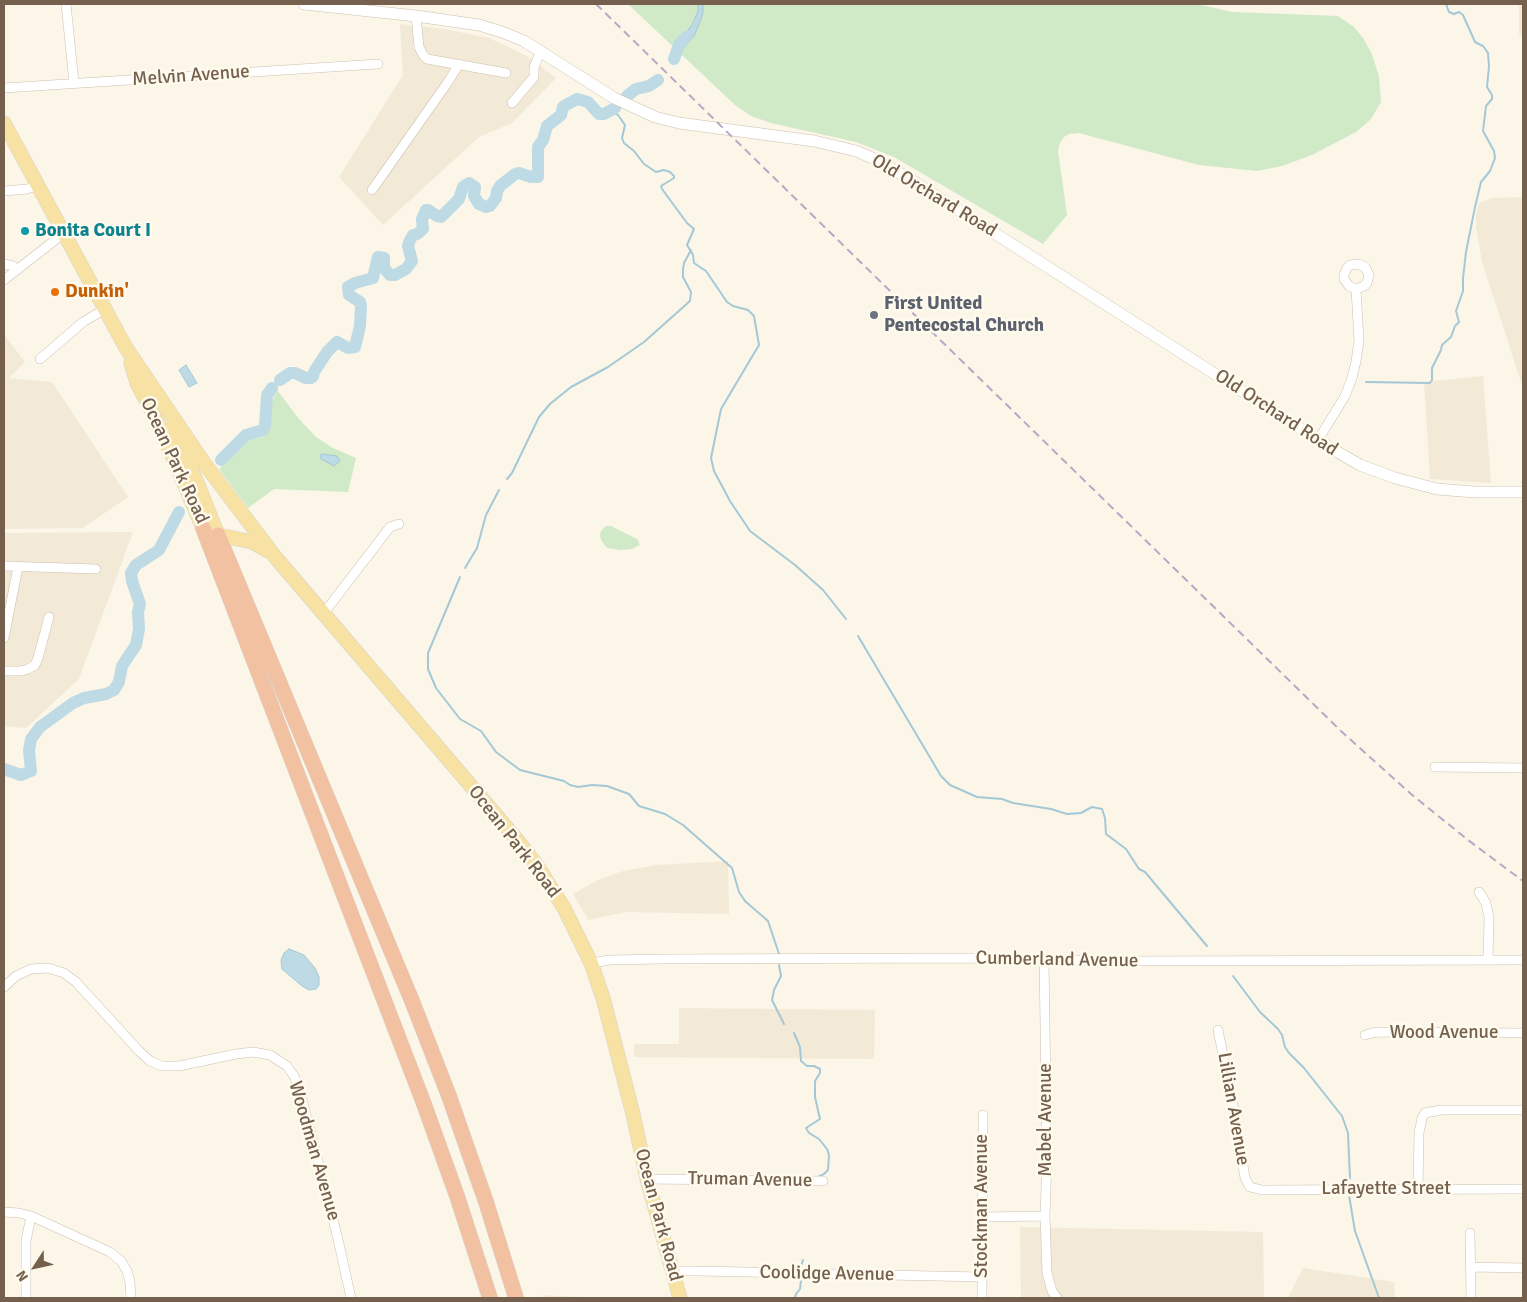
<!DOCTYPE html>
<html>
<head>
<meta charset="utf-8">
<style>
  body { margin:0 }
  #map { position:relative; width:1527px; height:1302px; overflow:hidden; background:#fbf6e8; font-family:Signika,sans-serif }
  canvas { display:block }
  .frame { position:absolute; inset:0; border:5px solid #75604d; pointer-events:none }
  .north { position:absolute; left:10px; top:1242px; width:50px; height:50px; -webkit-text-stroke:4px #fefaee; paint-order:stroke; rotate:235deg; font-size:14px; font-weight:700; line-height:20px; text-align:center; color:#75604d }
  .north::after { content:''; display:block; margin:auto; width:18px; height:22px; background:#75604d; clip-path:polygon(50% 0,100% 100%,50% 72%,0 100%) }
</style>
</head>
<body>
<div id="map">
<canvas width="1527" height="1302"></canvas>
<div class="frame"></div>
<div class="north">N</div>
</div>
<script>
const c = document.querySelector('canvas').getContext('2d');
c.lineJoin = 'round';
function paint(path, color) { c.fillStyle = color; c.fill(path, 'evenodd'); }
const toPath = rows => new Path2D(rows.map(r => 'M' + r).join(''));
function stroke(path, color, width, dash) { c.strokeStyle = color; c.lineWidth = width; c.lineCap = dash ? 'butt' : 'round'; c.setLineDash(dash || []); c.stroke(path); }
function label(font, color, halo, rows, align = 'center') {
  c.font = font + ' Signika,sans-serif'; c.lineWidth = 5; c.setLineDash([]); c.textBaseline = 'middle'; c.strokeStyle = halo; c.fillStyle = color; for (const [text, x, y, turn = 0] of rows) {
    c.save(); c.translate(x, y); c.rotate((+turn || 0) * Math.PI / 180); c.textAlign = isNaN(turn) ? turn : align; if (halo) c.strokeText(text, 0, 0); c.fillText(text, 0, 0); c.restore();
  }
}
const residential = toPath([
  [1519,4,1523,4,1523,40,1519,33],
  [400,24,444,29,489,38,527,56,556,78,512,123,479,137,383,225,339,177,403,75],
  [1523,197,1523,385,1522,385,1482,262,1476,227,1476,214,1479,203,1491,198],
  [4,334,25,362,9,378,52,382,128,497,83,528,4,529],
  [1483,376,1491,483,1430,479,1424,382],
  [133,532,79,679,26,728,4,726,4,533],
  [728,861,729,914,626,912,588,920,573,894,598,880,623,871,657,865],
  [679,1008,875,1010,874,1059,634,1057,634,1044,679,1044],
  [1020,1227,1263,1232,1264,1298,1021,1298],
  [1303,1268,1394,1282,1395,1298,1288,1298],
  [542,1295,598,1298,544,1298]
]);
const green = toPath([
  [628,4,1197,4,1232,12,1338,16,1354,27,1363,38,1371,52,1379,76,1381,102,1371,119,1356,132,1312,155,1282,166,1257,171,1199,165,1079,133,1069,134,1064,137,1060,143,1058,151,1067,215,1043,244,894,157,856,142,771,123,751,116,735,105],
  [277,390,299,419,316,437,333,448,356,458,348,492,274,489,248,508,219,469,250,440,262,437,268,433,271,427,270,407],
  [606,526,611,526,637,539,640,545,632,549,620,550,607,548,601,540,600,535,601,531]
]);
const water = toPath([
  [698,4,703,4,703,12,701,19,694,36,679,53,674,48,692,25,698,11,698,4],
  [186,365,197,383,189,387,179,370,186,365],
  [322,454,337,456,340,461,334,466,321,459,320,456,322,454],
  [289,949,304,955,315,968,319,977,319,985,316,989,309,990,302,986,282,969,281,960,284,953,289,949]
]);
const stream = toPath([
  [611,111,618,115,625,125,622,138,624,143,634,151,644,164,656,172,664,170,670,172,674,176,674,178,661,186,662,189,687,223,694,229,687,245,693,255,694,263,706,271,727,302,733,306,748,310,754,316,759,345,721,409,711,458,714,471,730,501,750,531,795,565,823,590,846,619],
  [1366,382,1430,383,1432,380,1432,368,1441,350,1442,345,1451,337,1455,326,1459,322,1456,311,1463,291,1463,278,1466,252,1475,207,1481,182,1490,171,1495,158,1494,151,1483,131,1486,106,1492,99,1492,95,1487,87,1489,66,1488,53,1483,46,1475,42,1463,15,1459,12,1454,14,1449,12,1446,4],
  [507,479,512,473,539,417,550,404,571,387,608,367,644,342,690,301,691,292,683,277,683,269,684,263,691,250],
  [465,568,477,548,486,515,499,490],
  [460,577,428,653,428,669,436,688,460,719,481,731,496,752,520,770,564,781,570,785,578,787,592,785,607,786,629,794,639,806,665,814,683,825,732,868,739,892,745,901,768,921,779,954],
  [858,636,941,776,950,785,977,797,1002,799,1013,803,1051,809,1067,814,1081,813,1092,807,1102,809,1105,818,1106,834,1126,849,1139,869,1145,872,1207,946],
  [779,965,781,976,774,990,772,1000,784,1024],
  [1233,976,1260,1012,1278,1029,1282,1035,1285,1047,1289,1053,1304,1068,1342,1116,1348,1133,1350,1179],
  [794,1033,800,1047,801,1061,807,1066,814,1066,820,1069,820,1073,815,1081,815,1097,820,1119,806,1128,809,1133,819,1139,827,1149,829,1155,828,1170,824,1174,818,1177],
  [1349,1195,1355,1231,1379,1298],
  [801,1266,803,1260],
  [795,1298,796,1294,800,1289,801,1280]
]);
const river = toPath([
  [674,59,679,45,686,37],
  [627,96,636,89,649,86,658,80],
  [280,380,290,373,295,373,306,378,311,378,313,376,314,372,327,352,337,342,348,348,355,347,360,326,361,306,360,302,349,295,348,287,355,283,373,278,378,257,384,258,384,268,390,275,395,275,406,269,412,261,408,246,410,240,413,235,417,234,423,229,422,219,426,210,428,210,437,216,441,217,459,199,463,187,469,183,475,187,474,196,479,204,486,207,490,206,496,198,497,191,500,186,515,174,519,173,531,177,538,177,538,147,543,140,547,126,561,115,563,107,566,105,577,99,588,102,599,114,604,114,615,108],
  [221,460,246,435,263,430,265,426,267,395,272,388],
  [4,769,21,775,31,771,29,750,31,739,40,727,73,703,84,698,106,694,114,690,119,682,122,666,136,645,139,629,138,612,140,604,132,581,131,573,136,565,159,550,179,512]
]);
const minor = toPath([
  [66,4,74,83],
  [416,16,419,47,423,55,427,59,506,73],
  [4,88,378,64],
  [512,103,534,77,534,67,541,51],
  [372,190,448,82,459,64],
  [4,191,27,189,37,186],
  [4,264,13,266,17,270],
  [4,280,64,233],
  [40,359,83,322,105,309],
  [1318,440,1345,396,1352,378,1356,361,1359,341,1356,289,1364,286,1367,283,1369,275,1365,267,1358,264,1350,265,1347,268,1344,275,1344,279,1349,286,1356,289],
  [4,566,96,569],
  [324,613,390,527,399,524],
  [4,638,18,567],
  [4,671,21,671,28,669,35,665,38,658,49,617],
  [1435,767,1523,768],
  [1479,892,1486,903,1489,918,1488,960],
  [591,963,610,960,661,959,970,958,1119,961,1523,960],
  [4,987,16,976,31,969,48,968,64,973,76,982,139,1051,150,1061,162,1066,179,1066,236,1054,253,1052,270,1055,287,1066,294,1076,299,1087,337,1235,351,1298],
  [1218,1030,1235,1115,1245,1178,1250,1187,1262,1190,1523,1189],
  [1365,1035,1376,1032,1523,1033],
  [647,1179,823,1181],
  [1418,1188,1419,1133,1422,1118,1425,1113,1441,1110,1523,1110],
  [4,1212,19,1213,31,1216,110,1252,121,1261,127,1271,130,1282,131,1298],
  [1045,1216,1047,1273,1052,1291,1057,1298],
  [983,1217,1045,1216,1047,1158,1044,960],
  [1470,1233,1471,1298],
  [1471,1267,1523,1268],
  [673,1271,698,1271,982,1277],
  [26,1298,26,1241,31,1216],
  [982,1298,983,1115]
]);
const tertiary = toPath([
  [304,4,416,16,479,25,502,32,524,41,614,98,655,117,679,123,814,141,856,151,877,160,913,181,1329,447,1360,465,1395,478,1437,489,1474,492,1523,492]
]);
const primary = toPath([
  [4,123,126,348,204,463,276,558,513,835,536,864,564,908,591,963,603,998,633,1114,647,1179,680,1298],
  [131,363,137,383,159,425,203,528,209,533,252,542,268,551],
  [172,428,196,480,218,535]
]);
const motorway = toPath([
  [203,528,424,1104,457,1196,490,1298],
  [218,535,412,1001,449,1096,486,1202,516,1298]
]);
const rail = toPath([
  [596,4,1342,732,1411,794,1468,840,1523,881]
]);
const markers = [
  [25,231,5,"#0f9aa8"],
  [55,292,5,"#e8710a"],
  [874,315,5,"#6b7280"]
];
const streetNames = [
  ["Melvin Avenue",191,76,-4],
  ["Old Orchard Road",934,196,31],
  ["Old Orchard Road",1276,413,33],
  ["Ocean Park Road",174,461,65],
  ["Ocean Park Road",514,842,52],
  ["Cumberland Avenue",1057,960,1],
  ["Wood Avenue",1444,1033],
  ["Lillian Avenue",1233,1109,80],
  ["Mabel Avenue",1046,1120,-90],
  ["Woodman Avenue",314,1151,74],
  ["Truman Avenue",750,1180,1],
  ["Lafayette Street",1386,1189],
  ["Stockman Avenue",982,1206,-90],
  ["Ocean Park Road",658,1215,75],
  ["Coolidge Avenue",827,1274,1]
];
const cultureNames = [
  ["Bonita Court I",35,231]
];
const foodNames = [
  ["Dunkin'",65,292]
];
const worshipNames = [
  ["First United",884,304],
  ["Pentecostal Church",884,326]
];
paint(residential, '#f3e9d7');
paint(green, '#d0e9c7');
paint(water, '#bddae5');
stroke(water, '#a4c8d6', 1);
stroke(stream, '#a4c8d6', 2);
stroke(river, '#bddae5', 12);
stroke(minor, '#cdbfae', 10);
stroke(tertiary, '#cdbfae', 12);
stroke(primary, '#d8d2cd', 15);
stroke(motorway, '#d8d2cd', 16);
stroke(minor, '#fff', 9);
stroke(tertiary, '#fff', 11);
stroke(primary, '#f7e2a4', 14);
stroke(motorway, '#f2c1a2', 15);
stroke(rail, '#bba6c5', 2, [8, 5]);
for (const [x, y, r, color] of markers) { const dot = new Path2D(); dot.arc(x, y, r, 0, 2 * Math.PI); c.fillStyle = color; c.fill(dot); stroke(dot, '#fefaee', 2); }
label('19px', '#75604d', '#fefaee', streetNames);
label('bold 19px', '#0d838f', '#fefaee', cultureNames, 'left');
label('bold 19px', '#c56008', '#fefaee', foodNames, 'left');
label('bold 19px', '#5b616d', '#fefaee', worshipNames, 'left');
</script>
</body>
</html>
